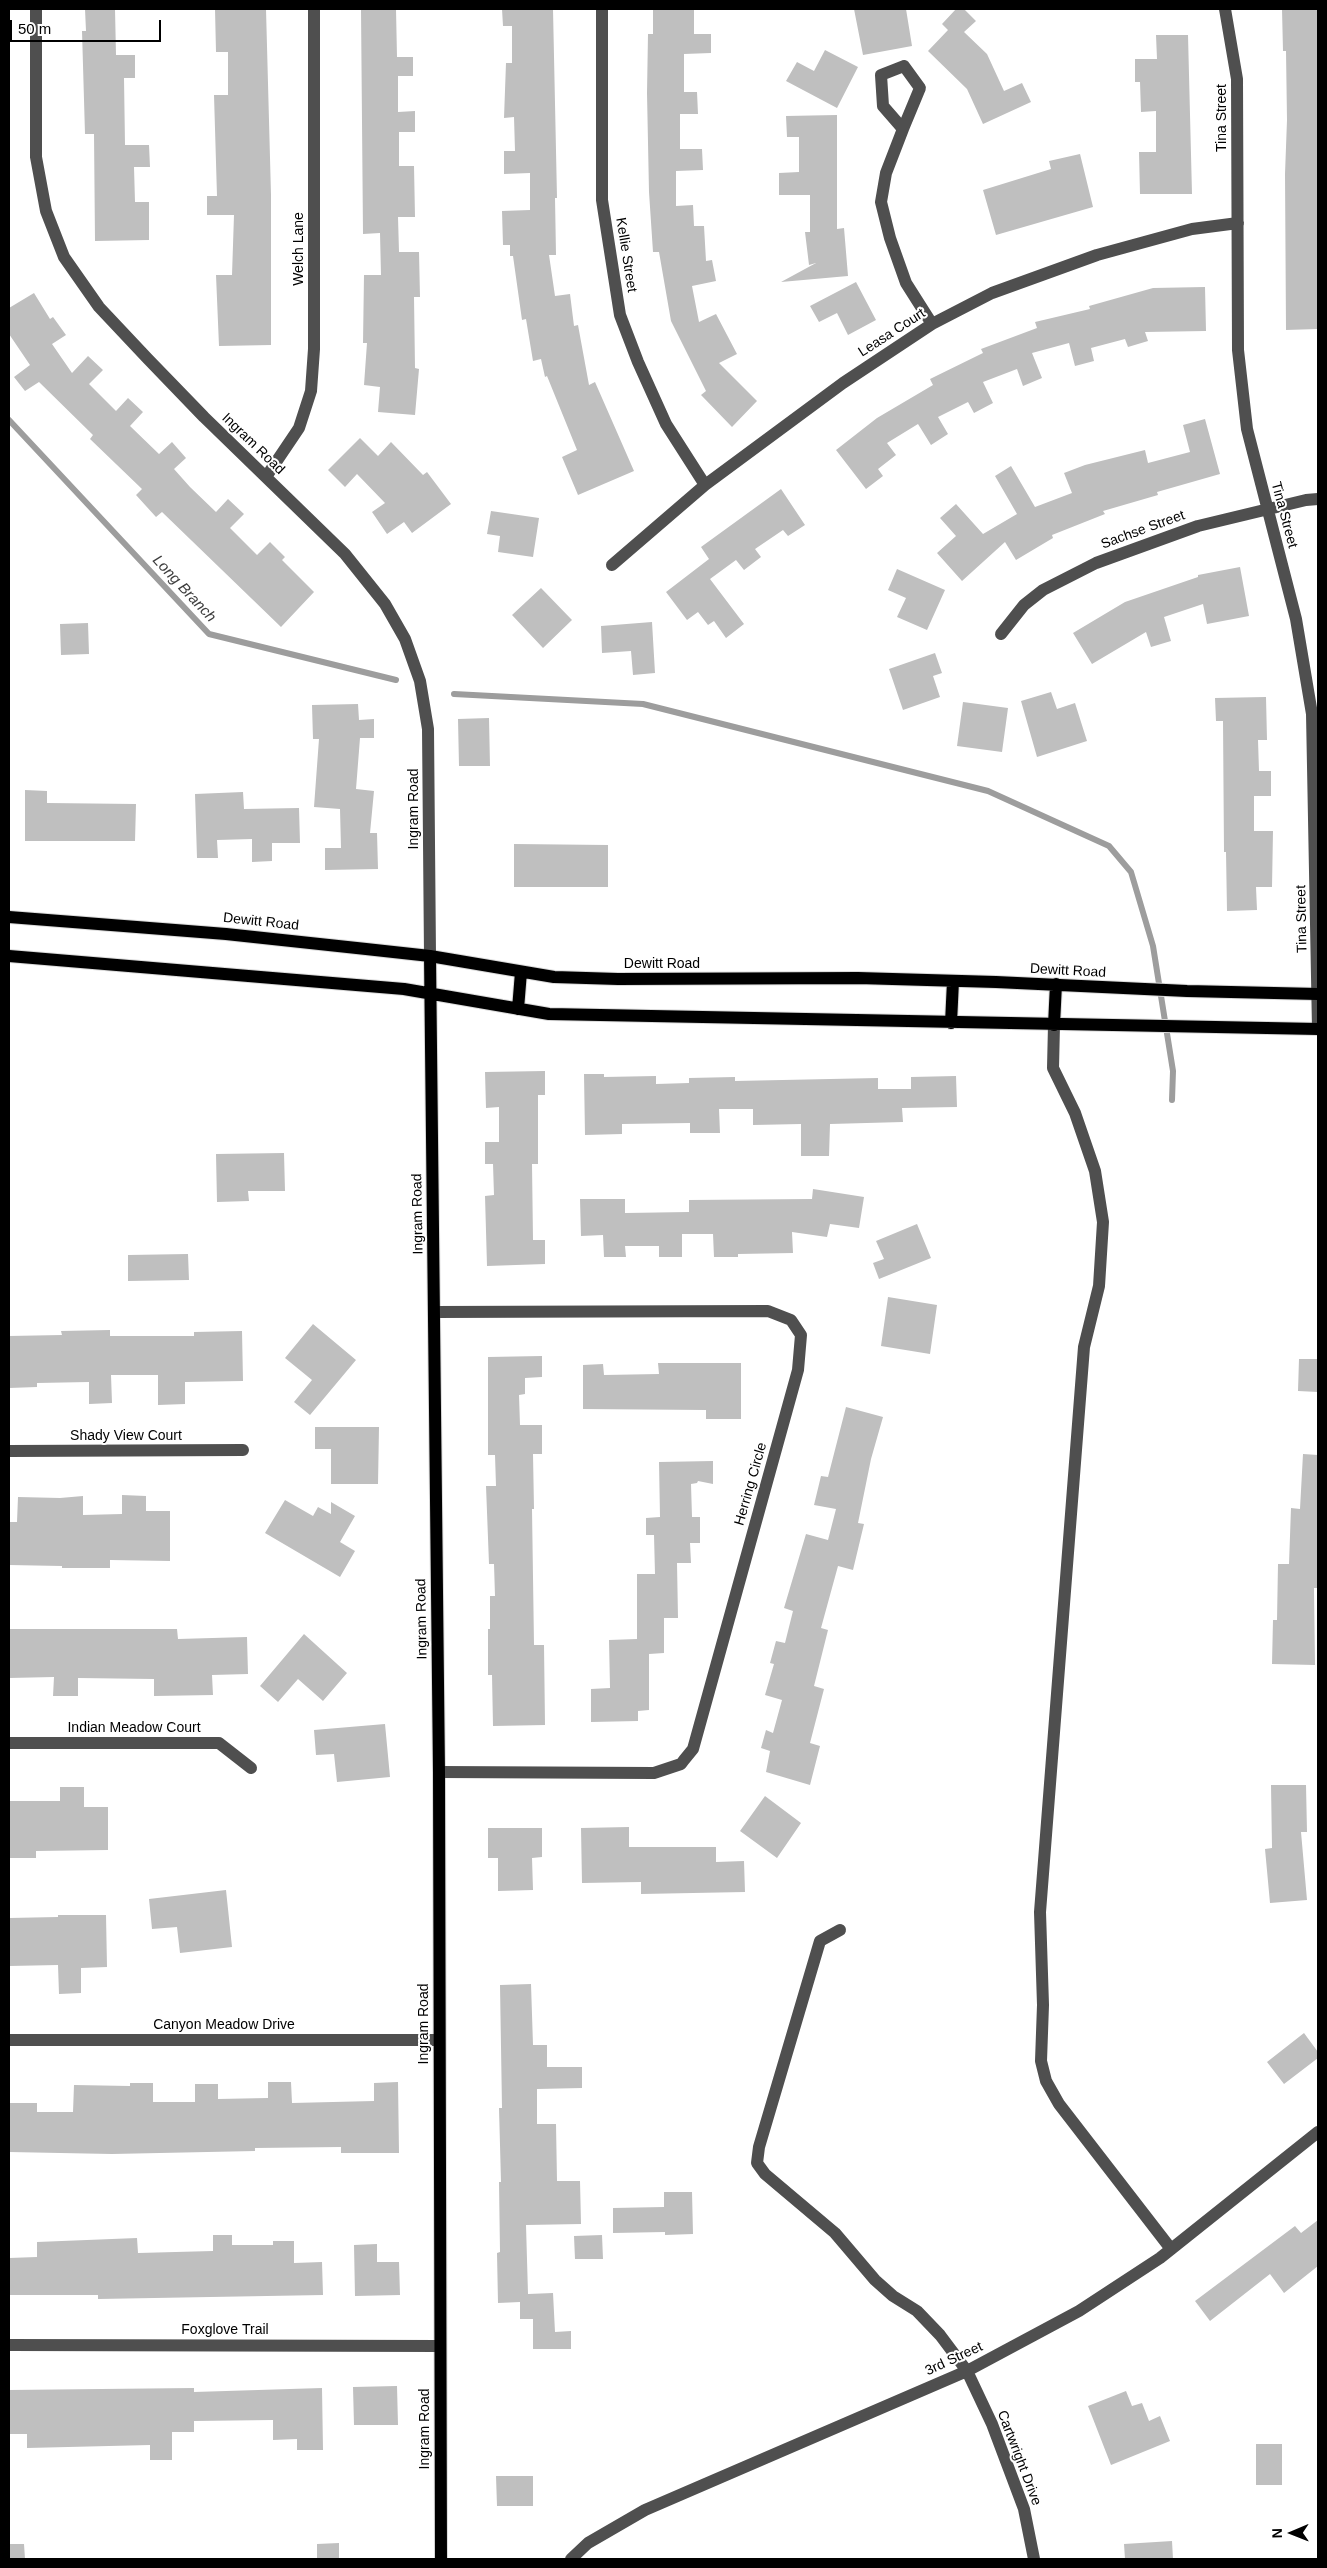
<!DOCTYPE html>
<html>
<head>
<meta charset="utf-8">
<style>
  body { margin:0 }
  #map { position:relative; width:1327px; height:2568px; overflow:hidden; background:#fff; font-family:Arial,sans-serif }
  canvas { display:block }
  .frame { position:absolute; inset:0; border:10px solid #000; pointer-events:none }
  .north { position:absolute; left:1267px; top:2508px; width:50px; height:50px; -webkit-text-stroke:4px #fff; paint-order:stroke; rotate:269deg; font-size:14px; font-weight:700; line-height:20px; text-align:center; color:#000 }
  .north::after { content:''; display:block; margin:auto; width:18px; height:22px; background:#000; clip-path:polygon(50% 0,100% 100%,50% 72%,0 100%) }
  .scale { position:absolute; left:10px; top:20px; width:151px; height:22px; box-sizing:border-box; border:2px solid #000; border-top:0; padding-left:6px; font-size:15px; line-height:18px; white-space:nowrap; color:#000; -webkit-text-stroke:4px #fff; paint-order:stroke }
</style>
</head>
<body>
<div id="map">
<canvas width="1327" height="2568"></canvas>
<div class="frame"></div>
<div class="north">N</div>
<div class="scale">50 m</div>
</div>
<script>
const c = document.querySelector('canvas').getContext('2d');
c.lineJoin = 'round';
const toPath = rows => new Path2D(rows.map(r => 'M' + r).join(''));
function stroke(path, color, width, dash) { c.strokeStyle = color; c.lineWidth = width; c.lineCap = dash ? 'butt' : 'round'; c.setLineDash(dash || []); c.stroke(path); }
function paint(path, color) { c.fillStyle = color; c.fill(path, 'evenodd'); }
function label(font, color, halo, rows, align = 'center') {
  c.font = font + ' Arial,sans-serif'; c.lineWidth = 4; c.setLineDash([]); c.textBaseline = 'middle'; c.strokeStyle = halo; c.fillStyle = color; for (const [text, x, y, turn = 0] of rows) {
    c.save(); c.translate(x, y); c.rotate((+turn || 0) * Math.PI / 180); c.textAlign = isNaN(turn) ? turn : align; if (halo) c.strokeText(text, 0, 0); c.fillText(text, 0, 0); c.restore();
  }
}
const stream = toPath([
  [9,420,209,634,396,680],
  [454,694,643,704,988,791,1109,846,1131,872,1153,946,1173,1071,1172,1100]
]);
const building = toPath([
  [85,9,115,9,116,55,135,55,135,78,124,78,125,145,149,145,150,167,134,167,135,202,149,202,149,240,95,241,94,134,85,134,82,31,86,31],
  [215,9,266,9,271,195,271,345,219,346,216,275,232,275,234,215,207,215,207,196,217,196,214,95,228,95,228,52,216,52],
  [361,9,396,9,397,57,413,57,413,76,398,76,398,112,415,111,415,132,399,132,399,166,414,166,415,217,398,217,399,252,419,252,420,297,414,297,415,368,419,369,415,415,378,412,380,387,364,385,367,343,363,343,364,275,381,275,380,233,363,234],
  [502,9,553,9,557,198,555,198,556,255,549,255,555,296,570,294,574,326,578,325,589,385,595,382,634,471,578,495,562,457,577,450,547,376,545,377,541,359,533,361,526,319,522,320,513,256,510,256,510,245,503,245,502,211,530,210,530,173,504,174,504,151,515,151,514,117,504,118,506,63,512,63,512,26,503,26],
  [653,9,694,9,694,34,711,34,711,53,684,54,684,92,697,92,698,114,680,114,680,149,702,149,703,170,676,171,676,206,693,205,694,226,704,226,706,261,712,260,716,281,692,286,699,322,716,314,737,354,719,363,757,401,732,427,701,395,706,391,671,321,659,252,653,252,649,192,647,93,648,34,653,34],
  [854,9,906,9,912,46,863,55],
  [956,9,964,9,976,21,964,32,987,54,1004,91,1022,83,1031,102,983,124,967,89,928,51,948,30,942,24],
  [1282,9,1318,9,1318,329,1286,330,1285,174,1287,120,1286,51,1283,51],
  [1156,35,1188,35,1192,194,1140,194,1139,152,1156,152,1156,111,1141,112,1140,82,1135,82,1135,59,1157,59],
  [825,50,858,67,837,108,786,81,797,62,814,71],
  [837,115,837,229,844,228,848,276,781,282,816,263,809,265,805,232,810,232,810,195,779,195,779,173,799,172,799,137,787,137,786,116],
  [1080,154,1093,207,996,235,983,190,1051,169,1049,161],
  [856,282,876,320,848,335,837,313,819,322,810,306],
  [1205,287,1206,331,1145,332,1148,341,1128,347,1125,339,1091,348,1094,361,1075,366,1069,343,1032,353,1042,378,1023,386,1017,369,983,382,993,403,974,413,968,402,938,417,948,434,931,445,918,424,887,443,896,455,878,469,883,476,866,489,836,450,877,418,933,385,930,379,983,353,981,349,1037,328,1035,322,1090,309,1089,306,1153,288],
  [34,293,50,319,53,317,66,335,52,344,72,373,88,356,103,370,89,384,116,411,128,398,143,412,130,426,159,454,172,442,186,458,174,469,190,487,216,512,228,499,244,514,230,528,257,555,270,542,285,557,282,560,314,592,281,627,162,512,156,517,136,495,142,489,90,439,93,435,39,382,25,391,14,377,30,365,9,334,9,308],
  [1205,419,1220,474,1157,492,1158,495,1103,511,1105,514,1052,535,1053,538,1016,560,1005,542,962,581,937,553,956,536,940,518,956,504,983,534,1017,514,995,476,1011,466,1035,507,1072,493,1064,473,1085,465,1145,450,1148,463,1190,452,1183,425],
  [360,438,378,456,391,442,423,475,427,472,451,504,412,533,404,522,387,534,372,512,385,503,357,474,345,487,328,470],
  [781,489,805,525,788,536,783,530,755,549,761,557,744,570,736,560,710,579,744,624,726,638,714,621,708,625,698,612,687,620,666,592,709,559,701,547],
  [491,511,539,518,533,557,498,552,500,536,487,534],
  [1240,567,1249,616,1207,624,1203,604,1164,617,1171,641,1151,647,1146,632,1092,664,1073,633,1125,602,1198,577,1198,575],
  [897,569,945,590,927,630,897,617,906,598,888,590],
  [541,588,572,620,543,648,512,615],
  [652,622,655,673,633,675,631,651,602,653,601,626],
  [88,623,89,654,61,655,60,624],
  [935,653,942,673,933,676,940,697,903,710,889,669],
  [1051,692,1057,709,1075,703,1087,741,1037,757,1021,701],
  [1266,697,1267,740,1258,740,1259,771,1271,771,1271,796,1254,796,1254,831,1273,831,1272,887,1256,887,1257,910,1227,911,1226,852,1224,852,1223,721,1216,721,1215,698],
  [963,702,1008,708,1002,752,957,746],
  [358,704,359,720,374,719,374,738,360,738,356,789,374,791,370,833,377,833,378,869,325,870,325,848,341,848,340,809,314,807,319,739,313,739,312,705],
  [489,718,490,766,459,766,458,719],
  [25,790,47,791,47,803,136,804,135,841,25,841],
  [243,792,244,809,299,808,300,843,272,843,272,861,252,862,252,839,217,840,218,858,197,858,195,794],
  [514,844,608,845,608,887,514,887],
  [545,1071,545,1095,538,1095,538,1164,532,1164,533,1240,545,1240,545,1264,487,1266,485,1196,494,1195,493,1164,485,1164,485,1142,499,1142,499,1107,486,1108,485,1072],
  [584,1074,604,1074,604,1077,656,1076,656,1084,689,1083,689,1078,735,1077,735,1081,878,1078,878,1089,911,1089,911,1077,956,1076,957,1107,902,1108,903,1122,830,1124,829,1156,801,1156,801,1124,753,1125,753,1109,719,1109,720,1133,690,1133,690,1123,622,1124,622,1134,585,1135],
  [284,1153,285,1191,248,1191,249,1201,217,1202,216,1154],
  [813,1189,864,1197,859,1228,830,1224,827,1237,792,1232,793,1253,738,1254,738,1257,714,1257,713,1234,682,1234,682,1257,659,1257,659,1246,625,1246,626,1257,604,1257,603,1235,581,1236,580,1199,625,1199,625,1213,689,1212,689,1200,812,1199],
  [917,1224,931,1258,879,1279,873,1263,884,1259,876,1241],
  [188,1254,189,1280,128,1281,128,1255],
  [888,1297,937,1305,930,1354,881,1346],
  [313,1324,356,1360,310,1415,294,1402,312,1380,285,1358],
  [110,1330,110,1336,194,1336,194,1332,242,1331,243,1381,185,1382,185,1404,158,1405,158,1375,111,1375,112,1403,89,1404,89,1382,37,1383,37,1387,9,1388,9,1336,62,1335,61,1331],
  [542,1356,542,1377,525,1378,525,1394,519,1395,520,1425,542,1425,542,1454,533,1454,534,1509,532,1509,534,1645,544,1645,545,1725,493,1726,492,1675,488,1675,488,1629,490,1629,490,1596,495,1596,494,1564,489,1564,486,1486,496,1486,495,1455,488,1455,488,1357],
  [1299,1359,1318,1359,1318,1392,1298,1391],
  [658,1363,741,1363,741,1419,706,1419,706,1410,583,1409,583,1365,603,1364,604,1375,659,1374],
  [846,1407,883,1417,871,1459,858,1523,864,1524,853,1570,838,1566,821,1628,828,1630,814,1686,824,1689,810,1743,820,1746,810,1785,766,1772,770,1751,761,1748,766,1730,773,1733,782,1700,765,1695,774,1664,770,1663,776,1641,785,1643,793,1611,784,1608,806,1534,828,1540,836,1509,814,1505,821,1476,828,1477],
  [315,1427,379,1427,378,1484,331,1484,331,1449,315,1449],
  [1303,1454,1318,1455,1318,1588,1314,1588,1315,1665,1272,1664,1273,1620,1277,1620,1278,1564,1289,1564,1291,1508,1300,1509],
  [713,1461,713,1484,698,1481,697,1483,691,1484,692,1517,700,1517,700,1543,690,1543,691,1563,677,1563,678,1618,664,1618,664,1653,649,1654,649,1710,638,1711,638,1721,591,1722,591,1689,610,1688,609,1640,637,1639,637,1574,655,1574,654,1535,646,1535,646,1518,660,1517,659,1462],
  [122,1495,146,1496,146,1511,170,1511,170,1561,110,1560,110,1568,62,1568,62,1566,9,1565,9,1522,17,1522,18,1497,60,1498,83,1496,83,1515,122,1514],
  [285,1500,313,1516,318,1507,331,1514,331,1502,355,1516,340,1542,355,1551,340,1577,265,1533],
  [9,1629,177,1629,178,1639,247,1637,248,1674,212,1675,213,1695,154,1696,154,1679,78,1678,78,1696,53,1696,54,1677,9,1678],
  [304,1634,347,1673,323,1701,298,1679,278,1702,260,1686],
  [385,1724,390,1777,337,1782,334,1754,316,1755,314,1730],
  [1271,1785,1306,1785,1307,1832,1301,1832,1307,1900,1270,1903,1265,1849,1272,1848],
  [60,1787,84,1787,84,1807,108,1807,108,1850,36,1851,36,1858,9,1858,9,1801,60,1801],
  [765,1796,801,1823,777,1858,740,1831],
  [629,1827,629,1847,716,1847,716,1862,744,1861,745,1892,641,1894,641,1882,582,1883,581,1828],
  [488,1828,542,1828,542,1857,532,1858,533,1890,498,1891,498,1858,488,1858],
  [226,1890,232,1947,180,1953,177,1927,152,1929,149,1899],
  [58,1915,106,1915,107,1967,81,1968,81,1993,59,1994,58,1965,9,1966,9,1918,58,1917],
  [531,1984,533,2045,547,2045,547,2067,582,2067,582,2088,537,2089,537,2124,556,2124,557,2181,580,2181,581,2224,526,2225,528,2294,553,2293,555,2332,571,2331,571,2349,533,2349,533,2319,520,2319,520,2302,498,2303,497,2253,500,2252,499,2182,501,2182,499,2108,502,2108,500,1985],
  [1304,2033,1318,2052,1318,2058,1284,2084,1267,2062],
  [268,2082,291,2082,292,2103,374,2101,374,2083,398,2082,399,2153,341,2153,341,2147,255,2148,255,2151,112,2154,9,2152,9,2103,37,2103,37,2112,73,2112,74,2085,130,2086,130,2083,153,2083,153,2102,195,2102,195,2084,218,2084,218,2099,268,2098],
  [664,2192,692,2192,693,2234,665,2235,665,2232,613,2233,613,2208,664,2207],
  [1318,2220,1318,2266,1284,2293,1270,2274,1210,2321,1195,2301,1295,2226,1301,2233],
  [213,2235,232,2235,232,2245,273,2245,273,2241,294,2241,294,2263,322,2262,323,2295,98,2299,98,2295,9,2295,9,2258,37,2257,37,2242,137,2238,138,2253,213,2251],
  [602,2235,603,2259,575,2259,574,2236],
  [377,2244,377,2262,399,2262,400,2295,355,2296,354,2245],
  [397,2386,398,2425,354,2425,353,2387],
  [194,2388,194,2392,322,2388,323,2450,297,2450,297,2439,273,2440,273,2420,194,2421,194,2432,172,2432,172,2460,150,2460,150,2445,27,2448,27,2434,9,2434,9,2390],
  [1126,2391,1132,2406,1142,2403,1149,2421,1160,2416,1170,2441,1111,2465,1088,2406],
  [1256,2444,1282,2444,1282,2485,1256,2485],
  [496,2476,533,2476,533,2506,497,2506],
  [1172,2541,1173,2559,1125,2559,1124,2544],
  [339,2543,339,2559,317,2559,317,2544],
  [9,2544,24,2544,25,2559,9,2559]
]);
const minor = toPath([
  [36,9,36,157,46,211,64,257,99,307,147,358,204,417,345,554,385,604,405,639,420,681,428,729,430,956],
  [602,9,602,200,620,315,638,362,666,424,705,485],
  [1225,9,1237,79,1238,350,1247,429,1296,619,1312,714,1318,1029],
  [904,66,920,88,903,129,883,106,881,75,904,66],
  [903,129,886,173,881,202,890,238,906,283,932,324],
  [266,477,299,428,311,391,314,349,314,9],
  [612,565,705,485,843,383,932,324,992,293,1097,255,1192,229,1238,223],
  [1001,634,1024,605,1043,590,1096,563,1198,526,1306,500,1318,499],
  [1054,1025,1053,1068,1075,1113,1095,1171,1103,1222,1099,1286,1084,1347,1040,1912,1043,2005,1041,2061,1046,2081,1059,2104,1171,2249],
  [434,1312,768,1311,791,1320,801,1335,798,1370,693,1749,684,1760,681,1764,654,1773,439,1772],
  [9,1451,243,1450],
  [9,1743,219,1743,251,1768],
  [840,1930,820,1941,759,2147,757,2163,765,2174,835,2233,875,2280,893,2296,917,2311,940,2335,967,2371,992,2424,1024,2509,1034,2559],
  [9,2040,439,2040],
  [9,2345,440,2346],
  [571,2559,588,2543,645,2510,967,2371,1079,2311,1160,2258,1318,2132]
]);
const major = toPath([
  [9,917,226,934,366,949,430,956,554,977,618,979,858,978,996,982,1187,991,1318,994],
  [9,956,404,989,549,1014,1318,1029],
  [430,956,439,1772,441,2559],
  [518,1009,521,972],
  [951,1023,953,981],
  [1054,1025,1056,984]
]);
const streetNames = [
  ["Tina Street",1222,118,-90],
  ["Welch Lane",299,249,-90],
  ["Kellie Street",626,255,81],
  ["Leasa Court",892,333,-33],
  ["Ingram Road",253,444,44],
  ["Tina Street",1284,515,75],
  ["Sachse Street",1143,530,-20],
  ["Ingram Road",414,809,-90],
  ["Tina Street",1302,919,-91],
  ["Dewitt Road",261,922,6],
  ["Dewitt Road",662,964],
  ["Dewitt Road",1068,971,3],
  ["Ingram Road",418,1214,-91],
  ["Shady View Court",126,1436],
  ["Herring Circle",751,1484,-74],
  ["Ingram Road",422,1619,-91],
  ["Indian Meadow Court",134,1728],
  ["Ingram Road",424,2024,-90],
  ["Canyon Meadow Drive",224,2025],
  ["Foxglove Trail",225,2330],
  ["3rd Street",954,2359,-25],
  ["Ingram Road",425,2429,-90],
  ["Cartwright Drive",1019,2458,69]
];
const waterNames = [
  ["Long Branch",184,589,47]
];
stroke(stream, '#9d9d9d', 6);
paint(building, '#bfbfbf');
stroke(major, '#dbdbdb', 14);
stroke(minor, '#4f4f4f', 12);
stroke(major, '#000', 12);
label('14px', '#000', '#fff', streetNames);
label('italic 15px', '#3e3e3e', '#fff', waterNames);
</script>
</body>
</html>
